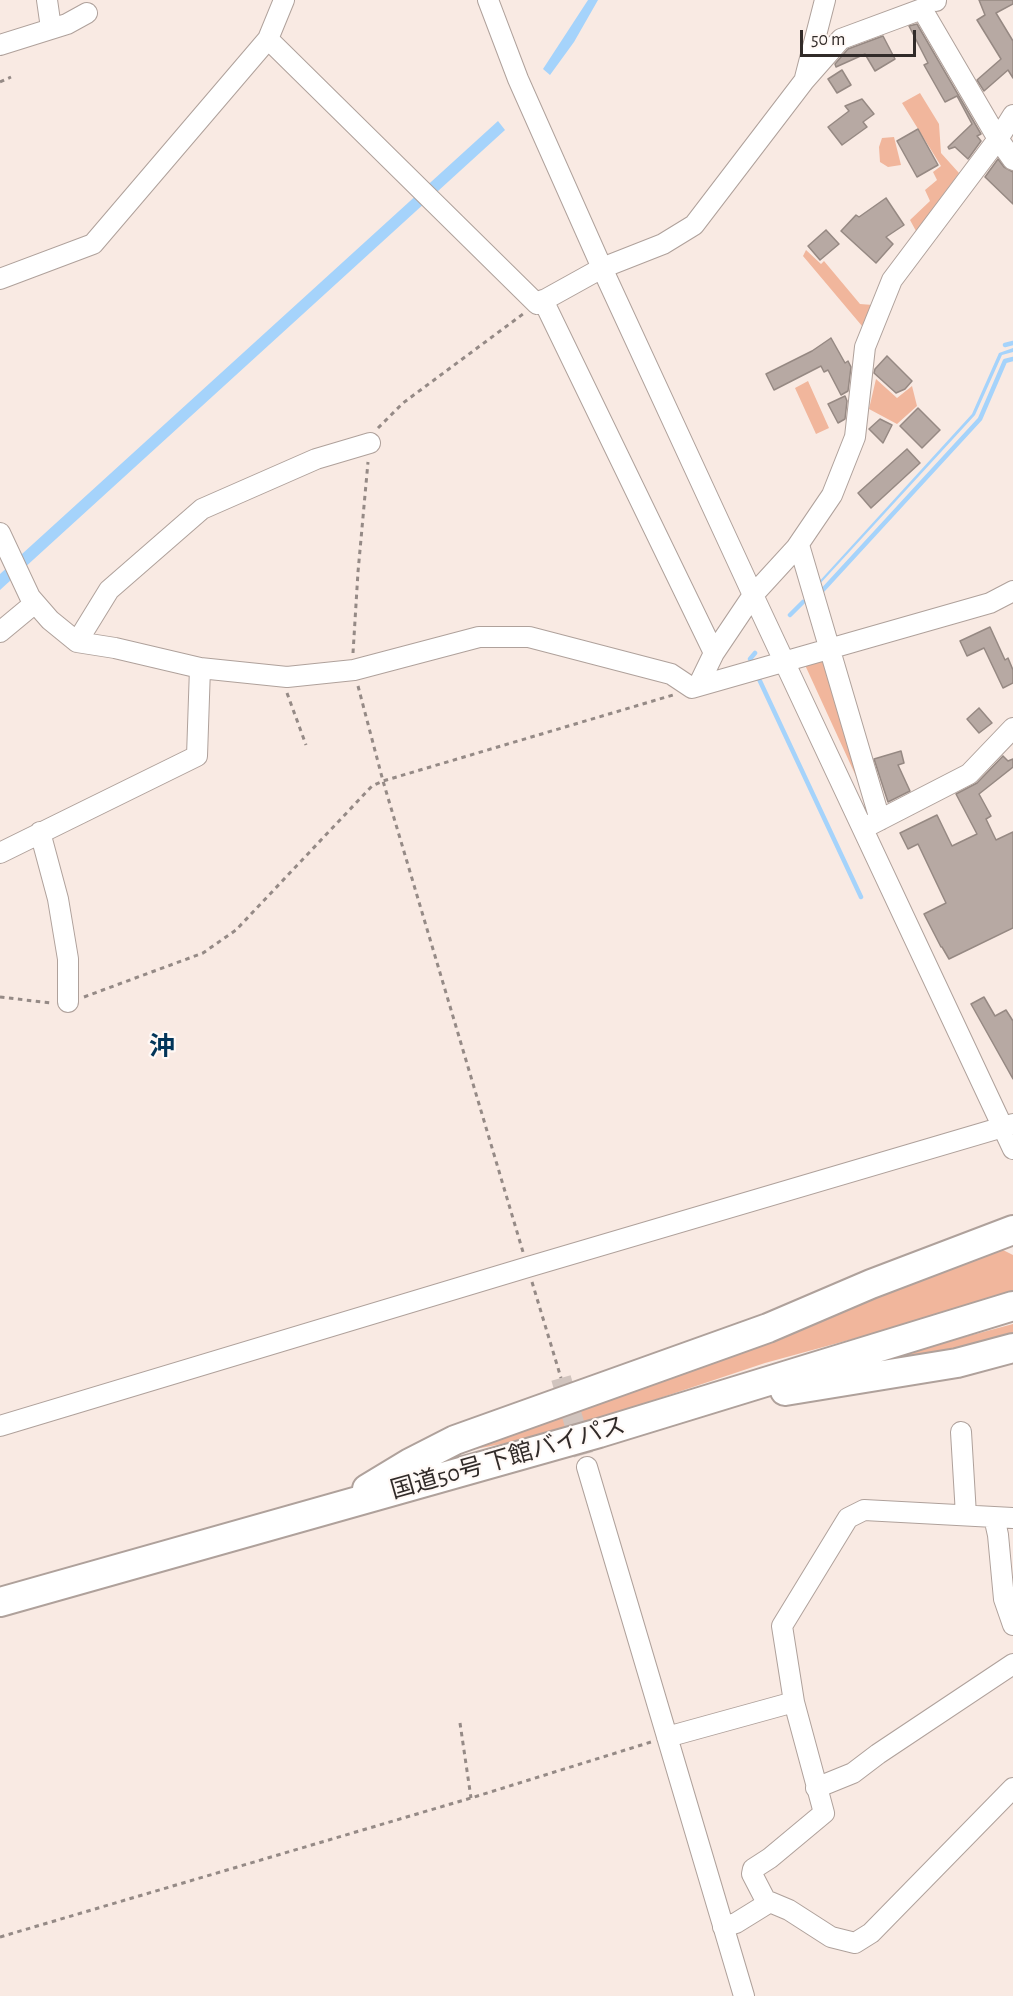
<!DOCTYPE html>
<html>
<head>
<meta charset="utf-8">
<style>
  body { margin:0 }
  #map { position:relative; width:1013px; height:1996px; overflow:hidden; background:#f9eae3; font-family:"Alegreya Sans",sans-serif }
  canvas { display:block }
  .scale { position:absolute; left:800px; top:30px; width:116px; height:27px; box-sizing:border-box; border:3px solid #312b29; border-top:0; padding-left:8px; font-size:18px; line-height:21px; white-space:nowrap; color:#312b29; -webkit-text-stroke:4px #fff9f6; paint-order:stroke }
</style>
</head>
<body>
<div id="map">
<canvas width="1013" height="1996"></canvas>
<div class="scale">50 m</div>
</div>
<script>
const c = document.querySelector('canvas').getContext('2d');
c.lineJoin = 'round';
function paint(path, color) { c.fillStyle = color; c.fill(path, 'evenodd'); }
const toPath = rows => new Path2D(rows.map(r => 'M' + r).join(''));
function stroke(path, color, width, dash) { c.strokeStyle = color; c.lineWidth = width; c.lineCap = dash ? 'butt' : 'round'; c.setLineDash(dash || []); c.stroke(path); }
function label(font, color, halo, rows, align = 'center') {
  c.font = font + ' "Alegreya Sans","Noto Sans JP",sans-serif'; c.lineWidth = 4.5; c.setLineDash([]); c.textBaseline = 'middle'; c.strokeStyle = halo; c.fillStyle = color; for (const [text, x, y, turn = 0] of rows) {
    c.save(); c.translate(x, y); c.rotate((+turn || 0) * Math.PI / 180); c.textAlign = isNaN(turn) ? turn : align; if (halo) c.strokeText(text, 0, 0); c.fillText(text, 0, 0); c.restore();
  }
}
const green = toPath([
  [920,93,939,124,941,153,959,173,916,231,910,220,930,201,925,190,937,180,933,172,941,166,902,103],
  [894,137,901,165,888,167,880,162,879,147,882,138],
  [806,250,821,264,824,261,860,304,873,305,862,326,803,256],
  [876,379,897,398,912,386,917,406,897,424,869,409],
  [808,381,829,428,816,434,795,388],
  [826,659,871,809,805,665],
  [1003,1250,1013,1255,1013,1295,765,1363,549,1435,470,1450,989,1251],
  [1013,1324,1013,1342,823,1375]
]);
const water = toPath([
  [588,0,598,0,574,42,550,75,543,69],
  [498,121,505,130,0,590,0,574],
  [1013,348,1013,352,1002,355,975,415,818,586,816,585,972,414,999,353]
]);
const stream = toPath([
  [1005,345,1013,343],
  [821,592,980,419,1005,361,1013,359],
  [790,615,803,602],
  [753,664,750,659,755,653],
  [759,679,861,897]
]);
const building = toPath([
  [979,0,1013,0,1013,4,996,13,1013,41,1013,78,1008,70,984,91,977,80,1001,59,977,20,985,15,979,0],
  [917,24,981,134,977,136,981,141,968,159,955,147,949,149,948,147,972,124,957,96,945,102,924,65,928,63,909,26,917,24],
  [883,36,895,59,875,71,865,54,836,67,835,64,848,49,883,36],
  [842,70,851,85,837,93,828,79,842,70],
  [862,99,874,114,863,122,867,127,842,145,828,127,849,111,845,106,862,99],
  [918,129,938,165,917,177,897,141,918,129],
  [998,159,1004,167,1013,172,1013,204,985,177,998,159],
  [886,198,904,225,886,237,893,244,876,263,841,231,856,215,859,217,886,198],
  [826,230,839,244,820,260,808,246,826,230],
  [831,338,845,363,848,361,851,367,848,391,841,395,828,370,824,372,821,366,774,390,766,374,812,351,831,338],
  [887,356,912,381,905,389,896,393,874,373,875,369,887,356],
  [845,396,847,401,845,419,838,423,828,404,845,396],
  [918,408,940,430,922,448,900,426,918,408],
  [880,419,892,425,883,443,869,429,880,419],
  [907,449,920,463,871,508,858,493,907,449],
  [990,627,1005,660,1008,658,1013,670,1013,683,1003,688,984,648,967,656,960,641,990,627],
  [979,708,992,723,979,733,967,719,979,708],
  [901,751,904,763,898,765,910,791,888,802,874,759,901,751],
  [1003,756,1008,761,1013,759,1013,767,979,794,991,816,986,819,996,840,1013,832,1013,928,949,959,942,947,941,947,924,914,946,903,918,844,908,849,900,833,937,815,952,846,977,834,956,794,977,783,1003,756],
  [984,997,995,1016,1006,1010,1013,1021,1013,1079,971,1004,984,997]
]);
const minorTunnel = toPath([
  [561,1378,587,1467]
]);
const path = toPath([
  [0,82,11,77],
  [378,428,403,403,523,314],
  [353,653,358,572,368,462],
  [358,686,383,781,523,1252],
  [287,693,306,745],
  [0,997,51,1003],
  [84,997,203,953,236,930,372,786,383,781,673,695],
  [532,1282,561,1378],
  [460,1723,471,1798],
  [0,1937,471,1798,651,1742]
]);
const minor = toPath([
  [47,0,51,28],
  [488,0,518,79,602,268,753,595,1013,1149],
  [936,0,936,1],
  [268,39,537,304,602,268,663,244,694,225,804,81,841,39,922,9,998,139,1013,160],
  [0,45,67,24,87,13],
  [805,78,825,0],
  [0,279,93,244,268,39,284,0],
  [543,300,714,653],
  [0,533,30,597,50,620,77,642,115,648,200,668,287,677,354,670,479,637,529,637,671,674,692,688,990,603,1013,591],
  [799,545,880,820],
  [0,632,35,603],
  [77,642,109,590,202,509,316,459,370,443],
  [698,686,714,653,753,595,796,548,832,495,855,437,865,347,892,280,998,139,1013,115],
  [868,826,969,774,1013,728],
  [40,832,58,899,68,959,68,1002],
  [0,853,197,756,200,668],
  [0,1426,528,1267,1013,1124],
  [961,1432,966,1515],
  [587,1467,744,1996],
  [994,1517,998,1535,1004,1599,1013,1625],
  [667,1737,794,1702,782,1626,848,1518,864,1510,1013,1518],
  [816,1788,853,1773,878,1754,1013,1664],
  [767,1903,752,1874,753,1869,770,1858,824,1813,794,1702],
  [723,1927,736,1923,770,1902,789,1910,831,1937,855,1943,871,1933,1013,1788]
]);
const highway = toPath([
  [785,1391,957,1363,1013,1348],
  [367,1489,410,1463,455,1440,768,1328,871,1284,1013,1230],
  [0,1602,599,1433,1013,1306]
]);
const streetNames = [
  ["国道50号 下館バイパス",508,1458,-16]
];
const neighbourhoodNames = [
  ["沖",162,1047]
];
paint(green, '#f1b69c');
paint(water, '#a5d3fb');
stroke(stream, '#a5d3fb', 4.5);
paint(building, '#b7a9a3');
stroke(building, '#968983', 1.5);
stroke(minorTunnel, '#d1c4be', 20, [20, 10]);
stroke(minor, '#afa19b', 22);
stroke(highway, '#afa19b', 32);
stroke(path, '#958a86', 3, [4.5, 4.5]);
stroke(minor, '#fff', 20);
stroke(highway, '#fff', 28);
label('24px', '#312b29', '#fff9f6', streetNames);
label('bold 26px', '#023559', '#fff9f6', neighbourhoodNames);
</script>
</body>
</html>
